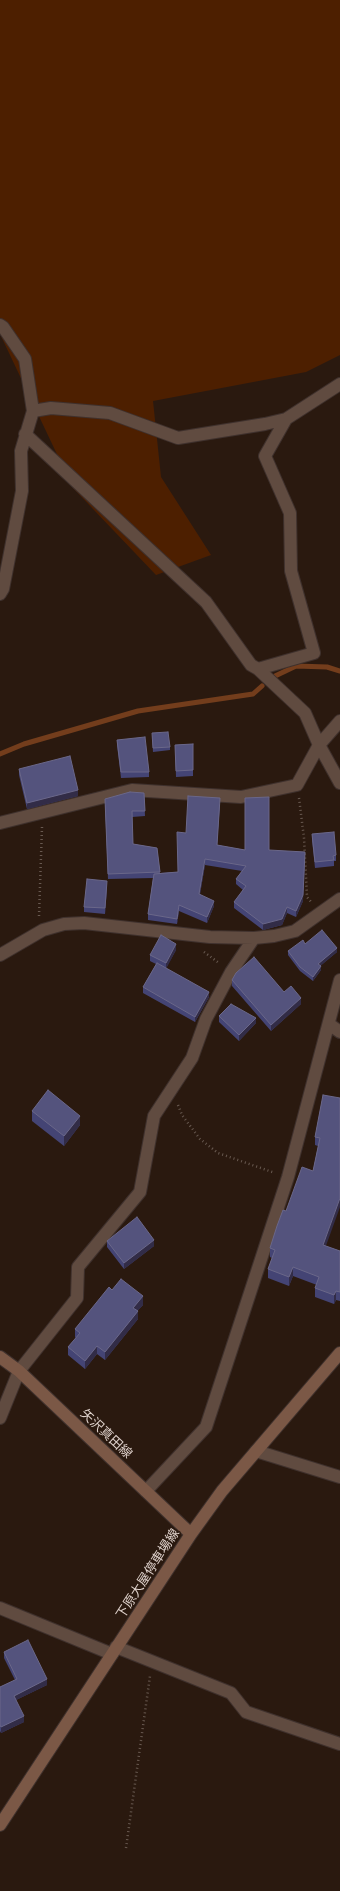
<!DOCTYPE html>
<html>
<head>
<meta charset="utf-8">
<style>
  body { margin:0 }
  canvas { display:block; background:#2a190f }
</style>
</head>
<body>
<canvas width="340" height="1891"></canvas>
<script>
const c = document.querySelector('canvas').getContext('2d');
c.lineJoin = 'round';
function paint(path, color) { c.fillStyle = color; c.fill(path, 'evenodd'); }
const toPath = rows => new Path2D(rows.map(r => 'M' + r).join(''));
function stroke(path, color, width, dash) { c.strokeStyle = color; c.lineWidth = width; c.lineCap = dash ? 'butt' : 'round'; c.setLineDash(dash || []); c.stroke(path); }
function label(font, color, halo, rows, align = 'center') {
  c.font = font + ' "Work Sans","Noto Sans JP",sans-serif'; c.lineWidth = 3; c.setLineDash([]); c.textBaseline = 'middle'; c.strokeStyle = halo; c.fillStyle = color; for (const [text, x, y, turn = 0] of rows) {
    c.save(); c.translate(x, y); c.rotate((+turn || 0) * Math.PI / 180); c.textAlign = isNaN(turn) ? turn : align; if (halo) c.strokeText(text, 0, 0); c.fillText(text, 0, 0); c.restore();
  }
}
const green = toPath([
  [0,0,340,0,340,355,306,372,153,401,161,477,211,555,156,575,73,488,0,334]
]);
const stream = toPath([
  [273,677,296,666,327,667,340,671],
  [0,754,24,744,138,711,253,694,262,686]
]);
const path = toPath([
  [299,798,304,838,307,897,312,903],
  [39,916,42,827],
  [204,952,219,963],
  [178,1105,182,1115,200,1139,218,1153,275,1173],
  [126,1848,150,1676]
]);
const minor = toPath([
  [0,325,3,327,25,359,33,411,21,451,22,491,3,589,0,594],
  [33,411,51,408,110,413,178,438,265,424,286,419,340,384],
  [25,434,206,602,251,665,258,669,305,713,319,745,340,783],
  [258,669,314,653,291,571,290,513,265,456,286,419],
  [0,823,132,790,241,797,297,785,319,745,340,721],
  [0,955,43,930,64,924,84,923,210,937,254,938,274,936,295,931,340,899],
  [329,1024,340,1032],
  [0,1418,19,1371,77,1298,78,1267,140,1192,154,1116,192,1058,206,1019,231,972,254,938],
  [256,1451,340,1477],
  [146,1491,206,1427,288,1177,340,980],
  [0,1608,112,1654],
  [116,1647,231,1693,246,1712,340,1744]
]);
const secondary = toPath([
  [0,1357,19,1371,191,1534],
  [0,1825,191,1534,222,1491,340,1353]
]);
const wall = toPath([
  [152,736,170,747,170,750,153,752],
  [117,740,149,772,149,777,121,778,117,745],
  [193,744,193,776,176,777,175,745],
  [19,769,78,796,27,809,19,775],
  [144,793,145,816,132,817,133,844,157,848,160,873,178,872,186,833,220,804,217,845,245,850,269,850,303,901,296,917,287,913,282,925,263,930,234,908,234,902,243,890,236,884,236,879,242,871,205,865,200,894,214,906,207,923,179,911,177,924,148,920,148,914,153,878,108,879,105,805],
  [312,834,336,855,336,861,334,861,334,866,315,868,312,840],
  [107,887,105,914,84,912,84,907],
  [305,944,337,952,320,966,321,970,313,981,300,971,288,955,288,951],
  [176,950,166,968,209,997,195,1022,143,993,143,987,156,964,150,961,150,955],
  [232,980,284,992,301,1004,271,1031,232,986],
  [219,1016,256,1023,239,1041,219,1022],
  [323,1095,326,1246,340,1251,340,1301,336,1300,334,1304,315,1297,315,1288,317,1285,293,1276,289,1286,268,1278,268,1269,272,1258,270,1257,270,1248,286,1211,313,1171,318,1146,315,1145,315,1137],
  [32,1111,80,1125,64,1146,32,1121],
  [107,1241,154,1246,124,1269,107,1247],
  [112,1290,143,1305,137,1311,138,1319,105,1360,97,1354,85,1369,68,1355,68,1347,76,1338,75,1337,75,1329],
  [4,1652,47,1685,16,1700,24,1722,1,1733,0,1731,0,1687,15,1680,4,1658]
]);
const shadedWall = toPath([
  [78,790,78,796,27,809,27,803],
  [305,858,303,901,296,917,296,911],
  [205,859,205,865,199,900,199,894],
  [107,881,107,887,105,914,105,908],
  [214,901,214,906,207,923,207,917],
  [179,905,179,911,177,924,177,919],
  [287,907,287,913,282,925,263,930,263,924],
  [176,944,176,950,166,969,166,963],
  [337,948,337,952,318,968,318,964],
  [321,966,321,970,313,981,313,977],
  [209,992,209,997,195,1022,195,1017],
  [301,998,301,1004,271,1031,271,1025],
  [256,1018,256,1023,239,1041,239,1035],
  [80,1116,80,1125,64,1146,64,1136],
  [340,1198,340,1207,323,1254,323,1245],
  [154,1240,154,1246,124,1269,124,1263],
  [293,1267,293,1276,289,1286,289,1277],
  [336,1291,336,1300,334,1304,334,1295],
  [143,1296,143,1305,133,1316,133,1308],
  [138,1311,138,1319,105,1360,105,1352],
  [97,1346,97,1354,85,1369,85,1361],
  [47,1679,47,1685,14,1701,14,1696],
  [24,1716,24,1722,1,1733,1,1727]
]);
const building = toPath([
  [168,732,170,747,153,748,152,733,168,732],
  [145,737,149,772,121,772,117,740,145,737],
  [193,744,193,770,176,771,175,745,193,744],
  [70,756,78,790,27,803,19,769,70,756],
  [130,792,144,793,145,811,132,811,133,844,157,848,160,872,108,874,105,799,130,792],
  [188,796,220,798,217,845,245,850,245,798,269,797,269,850,305,852,303,895,296,911,287,907,282,919,263,924,234,902,246,886,236,879,246,866,205,859,199,894,214,901,207,917,179,905,177,919,148,914,154,874,178,872,177,832,186,833,188,796],
  [334,832,336,855,333,856,334,860,315,862,312,834,334,832],
  [87,879,107,881,105,908,84,907,87,879],
  [322,930,337,948,318,964,321,966,313,977,300,967,288,951,303,940,305,944,322,930],
  [161,935,176,944,166,963,150,955,161,935],
  [254,957,284,992,291,986,301,998,271,1025,232,980,236,973,254,957],
  [157,963,209,992,195,1017,143,987,157,963],
  [231,1004,256,1018,239,1035,219,1016,231,1004],
  [48,1090,80,1116,64,1136,32,1111,48,1090],
  [323,1095,340,1098,340,1198,323,1245,340,1251,340,1292,336,1291,334,1295,315,1288,319,1277,293,1267,289,1277,268,1269,275,1250,270,1248,277,1226,283,1210,286,1211,302,1167,313,1171,320,1138,315,1137,323,1095],
  [137,1217,154,1240,124,1263,107,1241,137,1217],
  [121,1279,143,1296,133,1308,138,1311,105,1352,97,1346,85,1361,68,1347,80,1333,75,1329,109,1287,112,1290,121,1279],
  [28,1640,47,1679,14,1696,24,1716,1,1727,0,1725,0,1687,17,1679,4,1652,28,1640]
]);
const streetNames = [
  ["矢沢真田線",106,1434,43],
  ["下原大屋停車場線",148,1574,-57]
];
paint(green, '#4d1f00');
stroke(stream, '#733d1c', 5);
stroke(minor, '#3f312d', 14);
stroke(secondary, '#3f312d', 14);
stroke(path, '#685950', 2.5, [1, 3]);
stroke(minor, '#604b40', 12);
stroke(secondary, '#7b5846', 12);
paint(wall, '#444474');
paint(shadedWall, '#322c47');
paint(building, '#54537d');
stroke(building, '#6a6789', 1);
label('13px', '#ded1cb', '#2a190f', streetNames);
</script>
</body>
</html>
